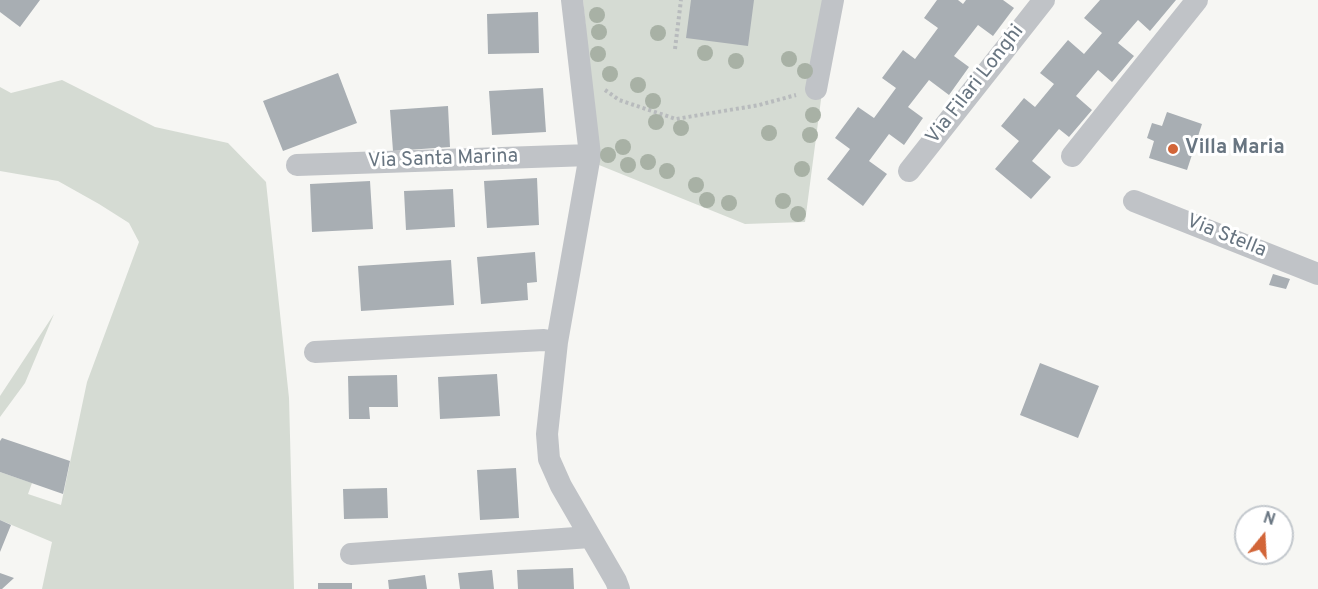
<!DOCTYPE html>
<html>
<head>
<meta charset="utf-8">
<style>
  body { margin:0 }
  #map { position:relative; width:1318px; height:589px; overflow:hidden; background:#f6f6f3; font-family:Overpass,sans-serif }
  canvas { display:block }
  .north { position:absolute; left:1234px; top:505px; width:60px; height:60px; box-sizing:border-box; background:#fff; border:2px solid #c3c8cd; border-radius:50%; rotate:18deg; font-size:16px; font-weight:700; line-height:24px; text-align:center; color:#687581 }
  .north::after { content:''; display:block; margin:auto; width:21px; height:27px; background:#d26538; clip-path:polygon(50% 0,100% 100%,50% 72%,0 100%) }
</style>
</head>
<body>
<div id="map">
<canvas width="1318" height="589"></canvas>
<div class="north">N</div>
</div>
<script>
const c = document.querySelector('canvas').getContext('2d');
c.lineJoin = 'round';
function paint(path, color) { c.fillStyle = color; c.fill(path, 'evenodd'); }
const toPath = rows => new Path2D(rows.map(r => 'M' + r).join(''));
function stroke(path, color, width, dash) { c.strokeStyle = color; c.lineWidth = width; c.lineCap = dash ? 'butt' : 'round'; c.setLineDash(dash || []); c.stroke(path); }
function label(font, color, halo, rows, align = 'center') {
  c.font = font + ' Overpass,sans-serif'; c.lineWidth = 6; c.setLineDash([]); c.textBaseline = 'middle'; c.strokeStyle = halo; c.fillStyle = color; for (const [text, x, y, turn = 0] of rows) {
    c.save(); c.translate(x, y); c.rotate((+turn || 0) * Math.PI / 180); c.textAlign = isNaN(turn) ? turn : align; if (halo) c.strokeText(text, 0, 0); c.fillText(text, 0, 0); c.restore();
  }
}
const green = toPath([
  [583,0,834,0,805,222,745,224,599,165],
  [62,80,155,127,228,143,266,182,289,398,294,589,42,589,52,542,0,520,0,472,32,483,28,494,61,505,87,382,139,242,129,223,99,204,58,181,0,171,0,87,11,93],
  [54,314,25,383,0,417,0,396]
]);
const building = toPath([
  [0,0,40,0,20,27,0,12],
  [691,0,754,0,748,46,686,38],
  [937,0,958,0,963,4,966,0,1003,0,1014,8,993,36,978,25,954,56,969,67,949,95,929,80,908,107,923,118,904,145,889,134,869,161,887,174,863,206,827,179,850,149,835,138,858,107,874,118,896,88,882,78,903,50,915,59,938,28,924,18],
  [1100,0,1176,0,1150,31,1138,20,1118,43,1134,56,1112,82,1098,70,1076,96,1092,110,1069,137,1059,129,1032,161,1051,177,1031,199,995,169,1019,141,1001,126,1024,98,1035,107,1054,84,1040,73,1068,40,1084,54,1102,33,1084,18],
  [538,12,539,53,488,54,487,14],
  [338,73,357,123,283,151,263,101],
  [543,88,546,132,492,135,489,91],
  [448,106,450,147,393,151,390,110],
  [1167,112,1202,124,1187,170,1149,158,1154,141,1147,138,1152,123,1162,126],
  [537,178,539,225,487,228,484,181],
  [370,181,373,229,312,232,310,184],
  [453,189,455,227,406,230,404,191],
  [535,252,537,282,527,283,528,300,481,304,477,257],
  [451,260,454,305,361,311,358,266],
  [1273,274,1290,279,1286,289,1269,285],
  [1040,363,1099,386,1078,438,1020,415],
  [497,374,500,416,440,419,438,377],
  [397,375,398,407,369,407,370,419,349,419,348,376],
  [2,438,70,461,63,494,0,472,0,441],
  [516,468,519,518,480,520,477,470],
  [387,488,388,518,344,519,343,489],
  [0,520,11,525,0,552],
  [573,568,574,589,518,589,517,570],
  [492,570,494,589,460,589,458,573],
  [0,573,14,578,2,589,0,589],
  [425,575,427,589,389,589,388,580],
  [318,583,352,583,352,589,318,589]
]);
const path = toPath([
  [675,49,681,0],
  [605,90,619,100,676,119,759,105,796,95]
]);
const minor = toPath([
  [572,0,590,155,557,342,547,434,549,459,561,486,616,581,619,589],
  [816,89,833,0],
  [1072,156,1197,0],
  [297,165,590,155],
  [909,171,1044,0],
  [1134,201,1318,274],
  [315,352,544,340,557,342],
  [351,554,590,537]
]);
const trees = [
  [597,15],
  [599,32],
  [658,33],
  [705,53],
  [598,54],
  [789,59],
  [736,61],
  [805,71],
  [610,74],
  [638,85],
  [653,101],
  [813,115],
  [656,122],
  [681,128],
  [769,133],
  [810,135],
  [623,147],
  [608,155],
  [648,162],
  [628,165],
  [802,169],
  [667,171],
  [696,185],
  [707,200],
  [783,201],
  [729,203],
  [798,214]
];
const markers = [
  [1173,149,6,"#d26538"]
];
const streetNames = [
  ["Via Filari Longhi",976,85,-52],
  ["Via Santa Marina",443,160,-2],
  ["Via Stella",1226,237,22]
];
const poiNames = [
  ["Villa Maria",1185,149]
];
paint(green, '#d5dbd3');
paint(building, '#a8aeb3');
stroke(path, '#b8bbbd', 4, [3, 3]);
stroke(minor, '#c0c3c7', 22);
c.fillStyle = '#a8b1a5';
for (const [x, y] of trees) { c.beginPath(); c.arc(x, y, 8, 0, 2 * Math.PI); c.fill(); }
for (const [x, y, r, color] of markers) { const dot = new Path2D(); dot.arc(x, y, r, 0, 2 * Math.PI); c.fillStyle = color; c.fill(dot); stroke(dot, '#fff', 2); }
label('20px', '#687581', '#fff', streetNames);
label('bold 20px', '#687581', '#fff', poiNames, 'left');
</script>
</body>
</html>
